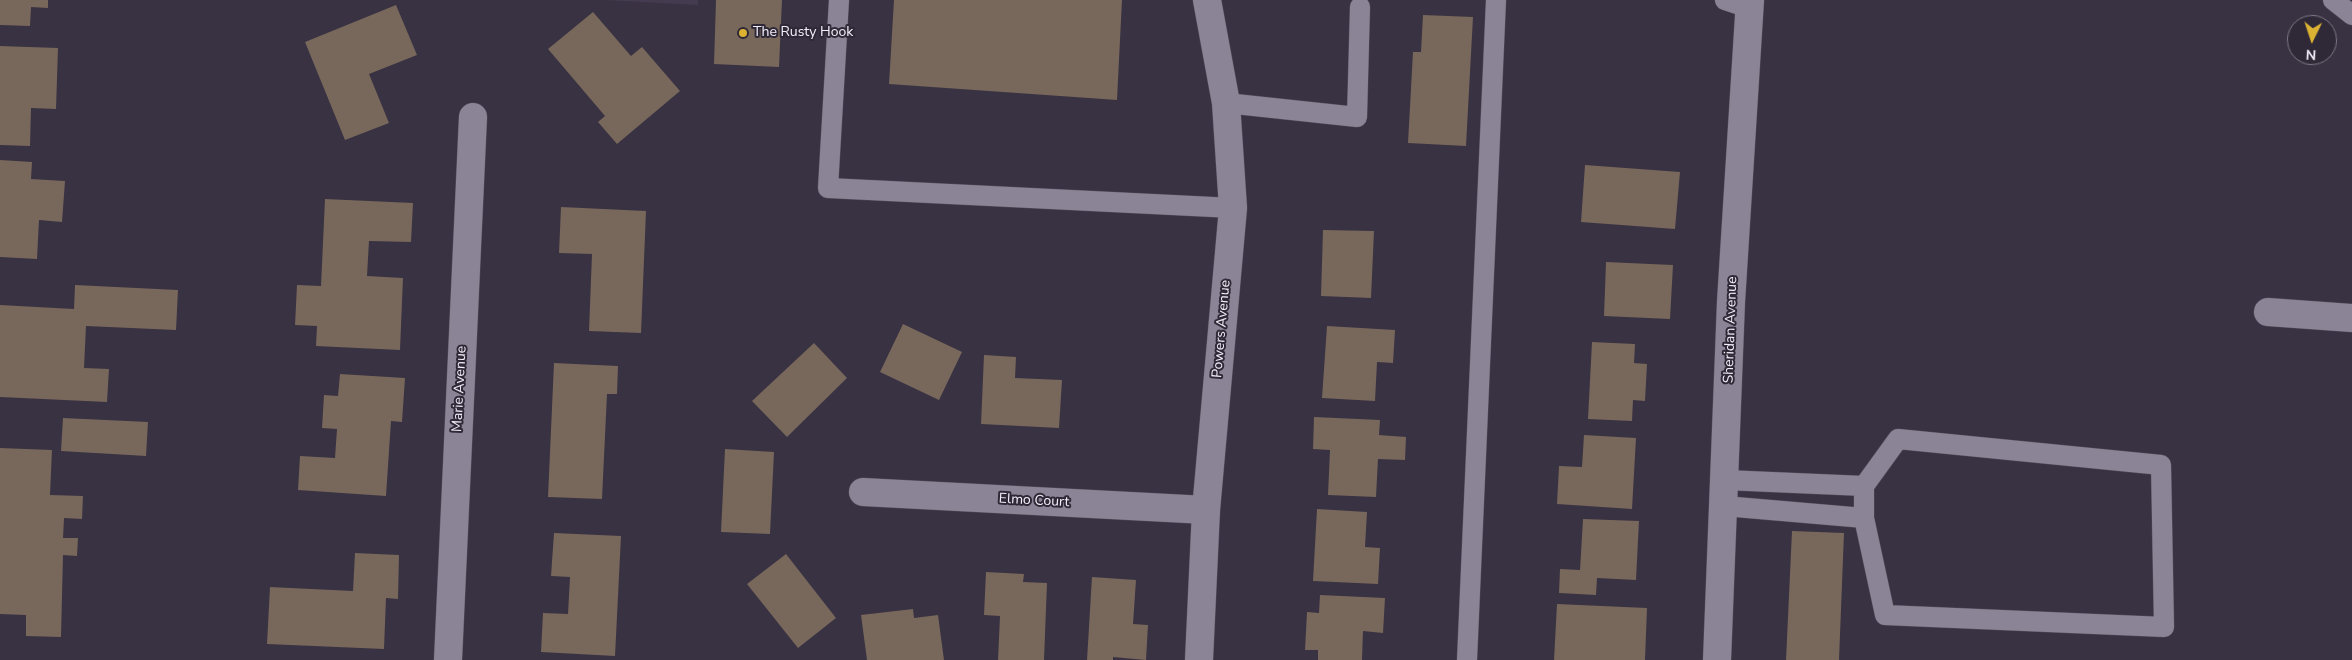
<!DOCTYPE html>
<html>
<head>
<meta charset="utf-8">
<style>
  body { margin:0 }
  #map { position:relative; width:2352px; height:660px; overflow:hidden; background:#383242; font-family:"Nunito Sans",sans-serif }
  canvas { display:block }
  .north { position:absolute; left:2287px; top:15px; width:50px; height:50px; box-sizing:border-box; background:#2e2837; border:1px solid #7d7885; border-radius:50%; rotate:184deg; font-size:14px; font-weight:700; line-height:20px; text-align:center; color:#f3eff9 }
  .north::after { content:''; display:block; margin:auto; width:18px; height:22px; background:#dcb233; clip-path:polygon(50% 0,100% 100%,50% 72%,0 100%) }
</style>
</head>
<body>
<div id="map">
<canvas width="2352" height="660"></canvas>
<div class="north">N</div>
</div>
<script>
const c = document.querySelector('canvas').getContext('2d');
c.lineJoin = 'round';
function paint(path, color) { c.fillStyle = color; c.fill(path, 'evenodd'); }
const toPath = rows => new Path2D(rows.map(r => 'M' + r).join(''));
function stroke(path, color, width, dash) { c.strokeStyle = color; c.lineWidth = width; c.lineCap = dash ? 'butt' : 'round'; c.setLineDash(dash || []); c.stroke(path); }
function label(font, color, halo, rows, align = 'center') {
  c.font = font + ' "Nunito Sans",sans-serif'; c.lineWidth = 4; c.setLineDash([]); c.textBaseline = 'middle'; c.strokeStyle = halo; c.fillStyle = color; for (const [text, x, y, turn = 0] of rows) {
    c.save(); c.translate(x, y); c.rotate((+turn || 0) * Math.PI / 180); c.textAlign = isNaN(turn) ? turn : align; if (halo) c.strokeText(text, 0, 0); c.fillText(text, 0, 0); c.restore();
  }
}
const built = toPath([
  [603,0,698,0,698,5]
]);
const building = toPath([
  [0,0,48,0,48,8,31,7,30,26,0,25],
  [716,0,782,0,779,67,714,64],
  [894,0,1122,0,1117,100,889,84],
  [396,5,417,55,369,74,389,123,345,140,305,42],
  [593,12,631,56,642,47,680,91,617,144,598,122,605,116,548,49],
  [1423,15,1473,17,1466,146,1408,143,1413,52,1421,52],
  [0,46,58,48,56,109,31,108,30,146,0,145],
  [0,160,32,162,31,179,65,181,62,222,39,220,37,259,0,257],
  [1585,165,1680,172,1675,229,1581,222],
  [325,199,413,203,411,242,369,241,367,276,403,278,400,350,316,346,317,326,295,325,297,285,321,286],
  [561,207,646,211,641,333,589,331,592,254,559,253],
  [1323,230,1374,231,1371,298,1321,296],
  [1606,262,1673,265,1670,319,1604,316],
  [75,285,178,290,176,330,86,326,84,368,109,369,107,402,0,397,0,305,74,309],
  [903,324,962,352,939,400,880,372],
  [1327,326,1395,330,1393,363,1377,362,1375,401,1322,398],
  [1592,342,1635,344,1634,363,1647,364,1645,401,1633,400,1632,421,1588,419],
  [814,343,847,378,787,437,752,401],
  [984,355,1016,357,1015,378,1062,380,1059,428,981,424],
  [554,363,618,366,617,394,607,394,602,499,548,497],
  [340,374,405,378,402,422,391,421,386,496,298,490,300,456,335,458,337,429,322,428,324,395,338,396],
  [1314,417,1380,420,1379,435,1406,437,1405,460,1378,459,1376,497,1328,495,1330,450,1313,449],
  [63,418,148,422,146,456,61,451],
  [1584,435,1636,438,1632,509,1557,504,1559,466,1582,467],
  [0,448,52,450,50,495,83,496,82,519,64,518,63,538,78,538,77,556,63,555,61,637,26,636,26,615,0,614],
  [725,449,774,452,770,534,721,532],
  [1317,509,1367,512,1365,547,1380,548,1378,584,1313,581],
  [1583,519,1639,521,1636,580,1597,578,1596,595,1559,593,1560,569,1580,570],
  [1792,531,1844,533,1839,660,1786,660],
  [554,533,621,536,615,656,541,652,543,613,568,614,570,577,551,576],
  [355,553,399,555,398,599,386,598,384,649,267,644,270,587,353,591],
  [786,554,836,618,798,648,747,584],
  [986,572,1024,574,1023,582,1047,583,1044,660,998,660,1000,616,984,615],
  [1092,577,1136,580,1133,624,1148,625,1146,660,1113,657,1113,660,1087,660],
  [1320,595,1385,598,1383,633,1363,631,1362,660,1318,660,1318,650,1305,650,1307,612,1319,613],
  [1557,604,1647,608,1645,660,1554,660],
  [913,609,914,618,938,615,944,660,867,660,861,615]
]);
const service = toPath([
  [839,0,828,188,1233,208],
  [1725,0,1749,8],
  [2333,0,2352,15],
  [1226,103,1357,117,1360,7],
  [1898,439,2161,465,2164,627,1885,615,1864,518,1864,486,1898,439],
  [1725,480,1864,486],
  [1724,506,1864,518],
  [1467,660,1496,0]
]);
const minor = toPath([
  [2268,312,2352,318],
  [863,492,1206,510],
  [448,660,473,117],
  [1717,660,1731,302,1750,0]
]);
const tertiary = toPath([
  [1199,660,1206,510,1233,208,1226,103,1207,0]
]);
const markers = [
  [743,33,5,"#dcb233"]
];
const poiNames = [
  ["The Rusty Hook",753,33]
];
const streetNames = [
  ["Powers Avenue",1222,329,-85],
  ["Sheridan Avenue",1731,330,-88],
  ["Marie Avenue",460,389,-87],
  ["Elmo Court",1034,501,3]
];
paint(built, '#443b50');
paint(building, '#78675b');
stroke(service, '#534d5a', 21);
stroke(minor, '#534d5a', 29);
stroke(tertiary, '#534d5a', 29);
stroke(service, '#8b8496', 20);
stroke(minor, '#8b8496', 28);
stroke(tertiary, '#8b8496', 28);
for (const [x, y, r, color] of markers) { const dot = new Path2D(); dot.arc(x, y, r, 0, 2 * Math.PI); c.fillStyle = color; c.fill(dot); stroke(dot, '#2e2837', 2); }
label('14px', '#f3eff9', '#2e2837', poiNames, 'left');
label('14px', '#f3eff9', '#2e2837', streetNames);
</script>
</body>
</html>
